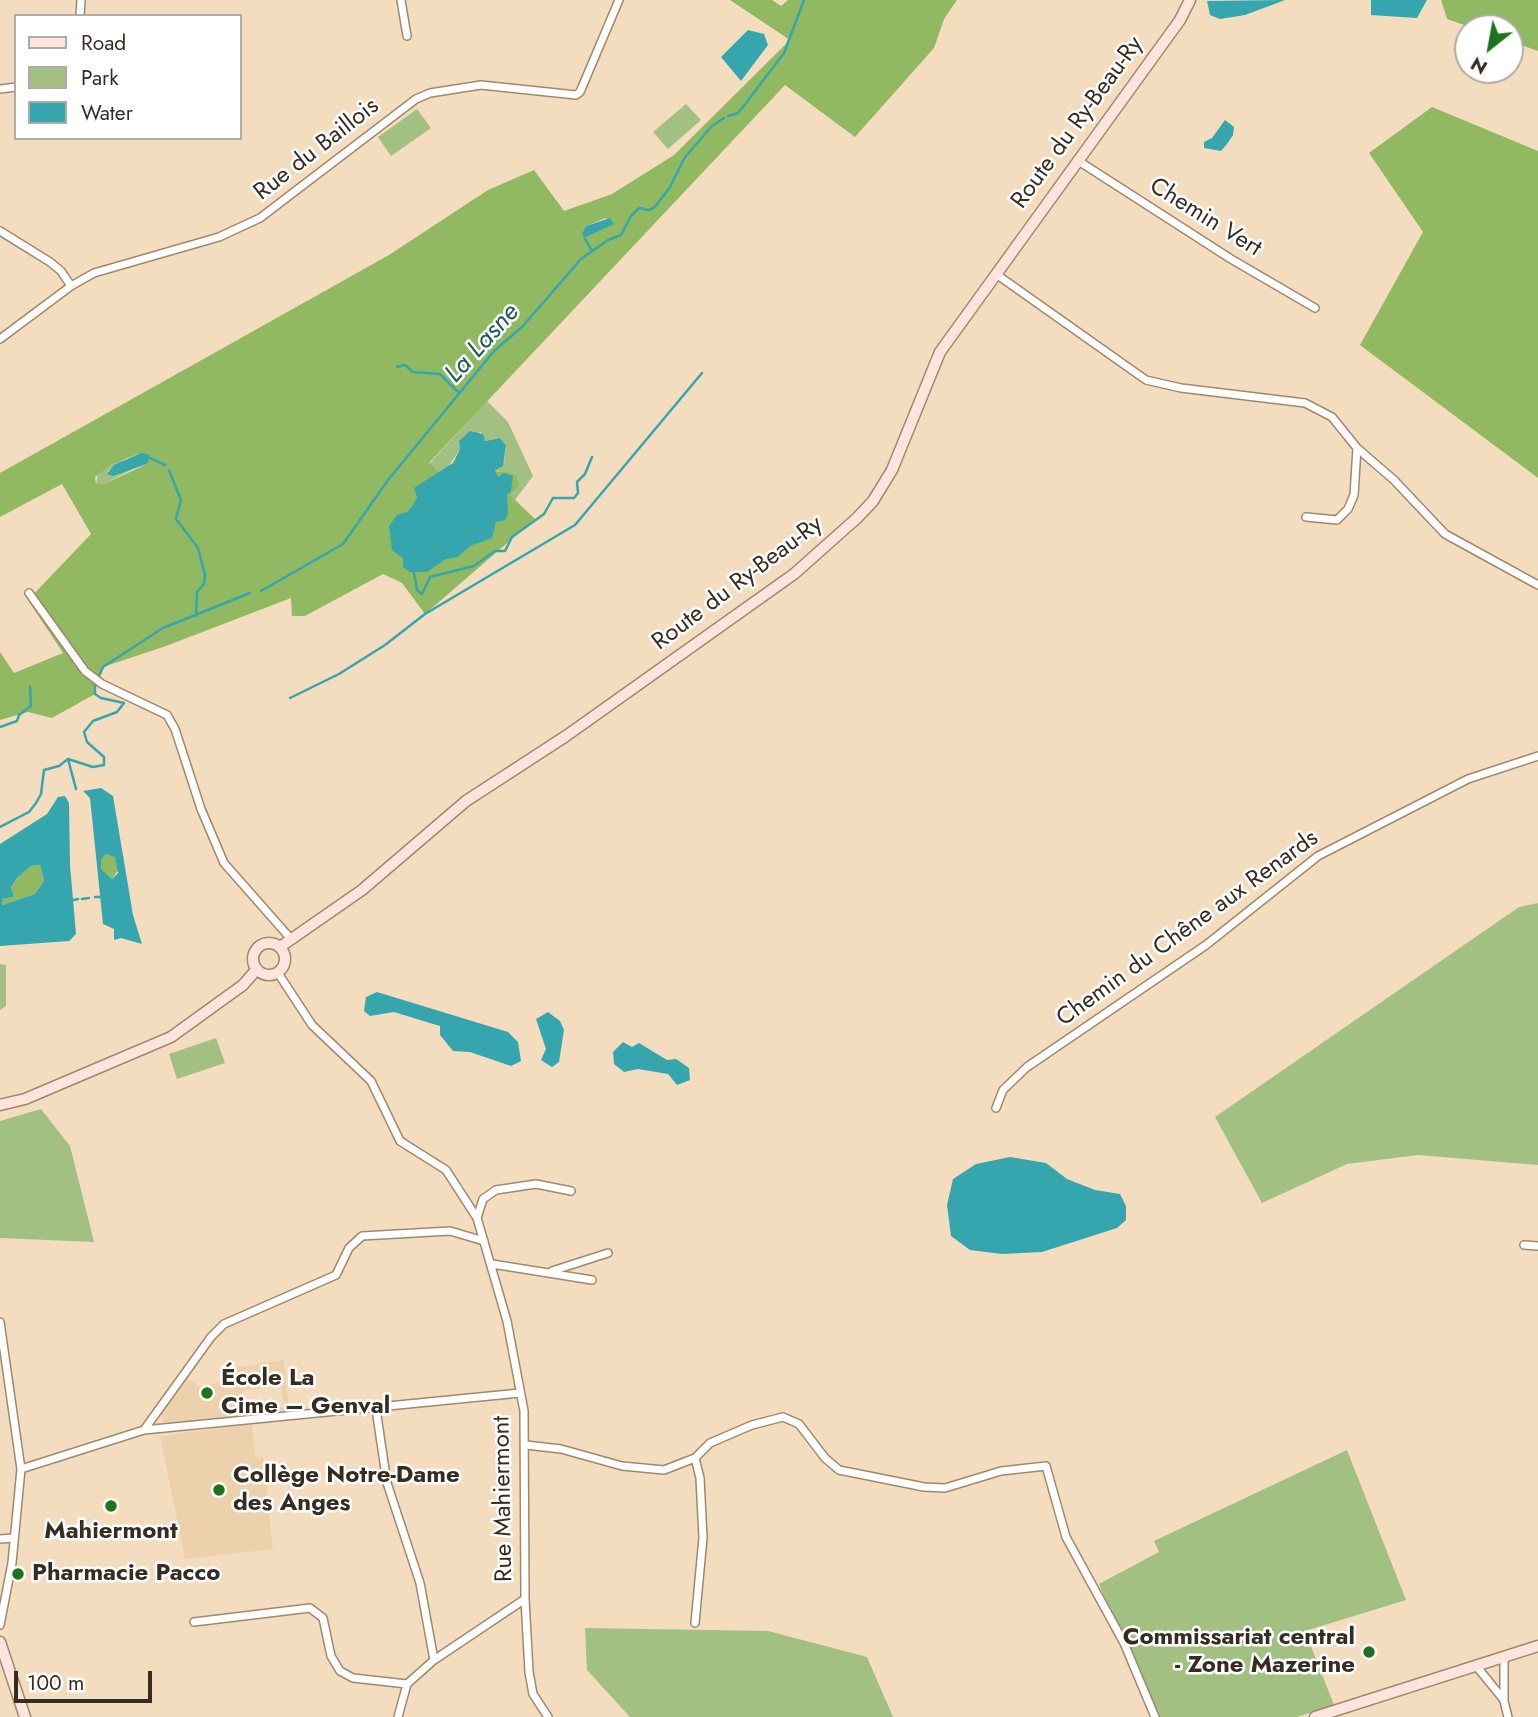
<!DOCTYPE html>
<html>
<head>
<meta charset="utf-8">
<style>
  body { margin:0 }
  #map { position:relative; width:1538px; height:1717px; overflow:hidden; background:#f4dcbf; font-family:Jost,sans-serif }
  canvas { display:block }
  .legend { position:absolute; left:14px; top:14px; width:228px; height:126px; box-sizing:border-box; background:#fff; border:2px solid #afaba7; margin:0; padding:9px 12px; list-style:none; font-size:21px; color:#362d22 }
  .legend li { display:flex; align-items:center; gap:14px; height:35px }
  .legend b { width:35px; border:2px solid #afaba7 }
  .north { position:absolute; left:1454px; top:14px; width:70px; height:70px; box-sizing:border-box; background:#fff; border:2px solid #afaba7; border-radius:50%; rotate:211deg; font-size:19px; font-weight:700; line-height:28px; text-align:center; color:#362d22 }
  .north::after { content:''; display:block; margin:auto; width:24px; height:32px; background:#1d731e; clip-path:polygon(50% 0,100% 100%,50% 72%,0 100%) }
  .scale { position:absolute; left:14px; top:1671px; width:138px; height:32px; box-sizing:border-box; border:4px solid #362d22; border-top:0; padding-left:9px; font-size:21px; line-height:24px; white-space:nowrap; color:#362d22; -webkit-text-stroke:5px #fff; paint-order:stroke }
</style>
</head>
<body>
<div id="map">
<canvas width="1538" height="1717"></canvas>
<ul class="legend">
<li><b style="height:9px;background:#fee4dc"></b>Road</li>
<li><b style="height:19px;background:#a2c082"></b>Park</li>
<li><b style="height:19px;background:#35a6ad"></b>Water</li>
</ul>
<div class="north">N</div>
<div class="scale">100 m</div>
</div>
<script>
const c = document.querySelector('canvas').getContext('2d');
c.lineJoin = 'round';
function paint(path, color) { c.fillStyle = color; c.fill(path, 'evenodd'); }
const toPath = rows => new Path2D(rows.map(r => 'M' + r).join(''));
function stroke(path, color, width, dash) { c.strokeStyle = color; c.lineWidth = width; c.lineCap = dash ? 'butt' : 'round'; c.setLineDash(dash || []); c.stroke(path); }
function label(font, color, halo, rows, align = 'center') {
  c.font = font + ' Jost,sans-serif'; c.lineWidth = 5; c.setLineDash([]); c.textBaseline = 'middle'; c.strokeStyle = halo; c.fillStyle = color; for (const [text, x, y, turn = 0] of rows) {
    c.save(); c.translate(x, y); c.rotate((+turn || 0) * Math.PI / 180); c.textAlign = isNaN(turn) ? turn : align; if (halo) c.strokeText(text, 0, 0); c.fillText(text, 0, 0); c.restore();
  }
}
const built = toPath([
  [284,1360,289,1411,256,1414,255,1410,284,1406,281,1386,242,1391,243,1403,238,1405,240,1417,165,1427,161,1415,185,1377,195,1382,196,1387,222,1382,220,1370],
  [252,1424,255,1458,263,1457,273,1549,185,1559,160,1436]
]);
const green = toPath([
  [686,104,701,120,668,149,653,132],
  [417,109,431,128,391,156,378,137],
  [487,401,508,422,533,476,515,500,509,495,505,471,495,472,495,467,504,462,506,445,500,438,485,441,481,432,466,436,459,441,460,449,447,469,439,473,429,464],
  [119,459,125,459,107,472,135,468,104,484,96,484,98,474],
  [1538,903,1538,1165,1418,1155,1347,1164,1262,1203,1215,1117,1519,907],
  [0,964,6,965,6,1006,0,1010],
  [216,1038,225,1063,177,1079,169,1054],
  [41,1109,70,1146,94,1242,0,1238,0,1121],
  [1347,1450,1406,1600,1305,1631,1334,1705,1297,1717,1154,1717,1099,1584,1159,1552,1154,1541],
  [585,1628,768,1631,867,1657,893,1717,630,1717,587,1670]
]);
const forest = toPath([
  [730,0,772,0,781,6,788,0,957,0,944,19,934,48,855,137,785,85,429,463,445,478,505,471,516,475,519,485,510,495,535,519,425,614,402,583,383,574,305,616,292,616,291,598,166,646,103,667,95,684,95,694,52,718,28,712,0,720,0,652,14,673,63,653,28,600,91,534,62,484,0,517,0,473,389,255,488,190,534,170,564,211,612,194,674,155,790,40],
  [606,218,613,224,584,238,586,226],
  [141,453,147,464,104,484,96,484,95,477,112,464],
  [1441,0,1538,0,1538,51,1510,41,1510,28,1473,28,1447,19],
  [1432,107,1538,151,1538,478,1360,345,1423,232,1369,153],
  [106,854,115,856,118,870,112,879,101,869,101,860],
  [40,865,44,881,35,894,2,905,2,899,14,897,11,887,17,878,31,866]
]);
const water = toPath([
  [1285,0,1245,15,1220,19,1210,15,1207,1],
  [1371,0,1427,0,1417,18,1371,15],
  [748,30,764,34,768,45,741,81,721,57],
  [1225,120,1234,127,1233,135,1227,144,1221,151,1204,148,1204,142,1212,138],
  [610,218,614,224,584,238,582,234,586,226],
  [470,431,483,434,485,441,500,438,506,445,503,466,495,470,498,477,504,473,513,476,511,491,507,495,508,514,505,520,496,522,492,538,470,546,458,557,446,559,427,572,410,572,403,567,403,558,392,550,389,526,397,515,407,512,413,505,417,497,414,488,453,463,460,449,459,441],
  [141,453,150,455,147,464,113,476,107,474,114,465],
  [101,788,113,796,133,915,142,944,121,938,114,940,114,929,103,924,90,798,83,791],
  [106,854,115,857,118,873,112,879,101,869,101,860],
  [65,796,69,803,70,865,76,934,69,941,0,946,0,844,47,814,58,797],
  [40,865,44,881,35,894,2,905,2,899,14,897,11,887,17,878,31,866],
  [377,992,508,1032,518,1042,521,1061,511,1066,470,1052,453,1051,440,1035,440,1026,420,1020,394,1012,370,1016,364,1011,366,997],
  [548,1012,560,1021,564,1030,559,1062,552,1067,541,1060,546,1049,536,1019],
  [623,1042,632,1047,639,1043,667,1060,676,1059,689,1068,690,1080,677,1085,668,1074,638,1069,624,1072,614,1064,613,1052],
  [1010,1157,1046,1163,1067,1179,1095,1190,1120,1194,1126,1206,1126,1220,1117,1228,1042,1252,1002,1254,970,1250,951,1236,947,1205,953,1179,976,1164]
]);
const stream = toPath([
  [728,116,738,113,746,103,784,53,804,0],
  [585,239,592,251],
  [397,367,405,365,413,372,440,374,459,393],
  [150,458,165,465],
  [169,470,181,500,176,519,198,548,205,575,204,584,197,592,196,616],
  [414,573,417,590,422,594,430,577,474,566,495,551,505,551,512,537,544,514,553,498,574,498,578,493,577,482,585,474,592,457],
  [261,591,343,544,388,480,494,351,522,327,581,259,608,240,621,235,631,216,639,208,649,210,655,207,670,187,685,157,712,126,724,118],
  [99,676,103,667,163,628,250,593],
  [290,698,339,674,385,645,425,614,575,525,702,373],
  [0,727,17,721,19,715,31,706,30,687],
  [68,759,76,789],
  [0,827,29,812,36,803,41,794,44,770,59,766,68,759,93,767,104,765,104,757,87,742,84,732,93,721,117,712,124,703,101,698,95,694,95,684],
  [95,897,101,897],
  [82,899,89,898],
  [74,900,78,899]
]);
const street = toPath([
  [401,0,407,36],
  [80,16,81,0],
  [0,89,16,87],
  [1077,160,1231,259,1315,308],
  [0,231,50,262,61,271,71,286],
  [996,274,1146,380,1181,388,1305,403,1332,417,1357,448,1354,495,1348,509,1337,520,1306,517],
  [0,339,71,286,94,273,219,237,260,218,416,99,430,93,481,85,576,95,580,92,619,0],
  [1357,448,1394,480,1445,534,1538,585],
  [29,593,85,671,102,684,167,715,175,729,201,809,224,863,291,939],
  [278,973,312,1025,371,1081,400,1141,446,1170,477,1218,507,1321,524,1411,525,1599,529,1672,533,1694,548,1717],
  [996,1108,1003,1090,1027,1067,1206,945,1318,856,1468,779,1538,756],
  [477,1218,483,1199,496,1190,536,1184,571,1191],
  [1524,1245,1538,1246],
  [492,1264,592,1280],
  [552,1271,608,1253],
  [0,1322,21,1469,12,1563,0,1625],
  [376,1409,387,1483,420,1583,434,1660],
  [144,1430,520,1393],
  [526,1445,561,1449,622,1466,664,1470,695,1458,710,1443,752,1425,783,1417,799,1424,825,1458,839,1470,924,1487,945,1488,1001,1471,1046,1466,1066,1537,1124,1643,1155,1717],
  [21,1469,144,1430,211,1337,224,1324,336,1275,349,1248,362,1236,450,1231,484,1241],
  [0,1539,13,1538],
  [194,1622,310,1608,323,1618,331,1656,340,1671,353,1678,407,1684],
  [695,1623,703,1538,700,1478,695,1458],
  [1504,1659,1504,1701,1508,1717],
  [1477,1667,1504,1700],
  [398,1717,407,1684,434,1660,525,1599]
]);
const secondary = toPath([
  '253 959a16 16 0 1 1 32 0a16 16 0 1 1-32 0Z',
  [280,947,362,890,466,801,566,736,794,574,857,518,873,501,892,470,940,352,1180,20,1190,0],
  [0,1105,25,1099,171,1037,243,985,256,970],
  [0,1642,25,1717],
  [1315,1717,1538,1646]
]);
const markers = [
  [207,1393,7,"#1d731e"],
  [219,1490,7,"#1d731e"],
  [111,1506,7,"#1d731e"],
  [18,1574,7,"#1d731e"],
  [1369,1652,7,"#1d731e"]
];
const streetNames = [
  ["Route du Ry-Beau-Ry",1078,123,-54],
  ["Rue du Baillois",317,150,-38],
  ["Chemin Vert",1205,218,32],
  ["Route du Ry-Beau-Ry",738,584,-37],
  ["Chemin du Chêne aux Renards",1188,929,-36],
  ["Rue Mahiermont",504,1499,-91]
];
const poiNames = [
  ["École La",221,1379],
  ["Cime – Genval",221,1407],
  ["Collège Notre-Dame",233,1476],
  ["des Anges",233,1504],
  ["Mahiermont",111,1532,"center"],
  ["Pharmacie Pacco",32,1574],
  ["Commissariat central",1355,1638,"right"],
  ["- Zone Mazerine",1355,1666,"right"]
];
const waterNames = [
  ["La Lasne",483,344,-48]
];
paint(built, '#edd1ad');
paint(green, '#a2c082');
paint(forest, '#91b961');
paint(water, '#35a6ad');
stroke(stream, '#35a6ad', 2.5);
stroke(street, '#9f896e', 10);
stroke(secondary, '#9f896e', 13);
stroke(street, '#fff', 7);
stroke(secondary, '#fee4dc', 10);
for (const [x, y, r, color] of markers) { const dot = new Path2D(); dot.arc(x, y, r, 0, 2 * Math.PI); c.fillStyle = color; c.fill(dot); stroke(dot, '#fff', 2.5); }
label('24px', '#362d22', '#fff', streetNames);
label('bold 24px', '#362d22', '#fff', poiNames, 'left');
label('italic 26px', '#1b595d', '#fff', waterNames);
</script>
</body>
</html>
